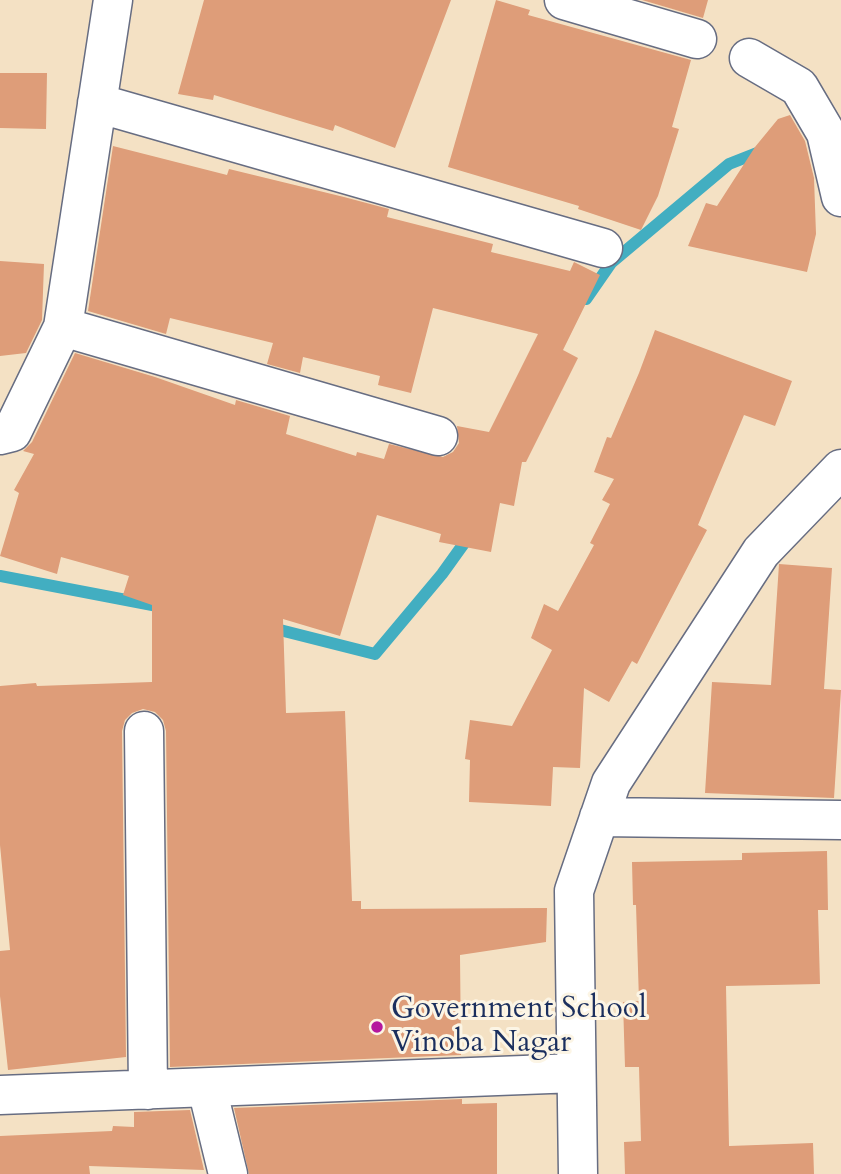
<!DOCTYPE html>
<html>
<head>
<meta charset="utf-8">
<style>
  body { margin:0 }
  canvas { display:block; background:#f4e1c4 }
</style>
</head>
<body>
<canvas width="841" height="1174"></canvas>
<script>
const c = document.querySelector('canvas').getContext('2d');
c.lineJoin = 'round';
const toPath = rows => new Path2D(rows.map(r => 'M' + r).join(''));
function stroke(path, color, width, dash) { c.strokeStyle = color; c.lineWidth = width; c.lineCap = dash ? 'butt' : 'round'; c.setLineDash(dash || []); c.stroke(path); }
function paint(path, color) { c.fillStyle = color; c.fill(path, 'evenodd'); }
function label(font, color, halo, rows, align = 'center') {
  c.font = font + ' Cardo,serif'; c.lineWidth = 6; c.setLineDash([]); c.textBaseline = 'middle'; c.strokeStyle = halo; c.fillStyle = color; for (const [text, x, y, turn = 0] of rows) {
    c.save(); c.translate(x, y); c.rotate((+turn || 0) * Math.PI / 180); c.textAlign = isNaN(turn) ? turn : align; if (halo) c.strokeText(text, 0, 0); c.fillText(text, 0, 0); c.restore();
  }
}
const stream = toPath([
  [586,299,611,263,729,164,762,151],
  [0,576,168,608],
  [268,627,375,654,442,574,470,535]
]);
const building = toPath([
  [204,0,451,0,395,148,335,125,333,131,214,95,213,100,178,94],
  [496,0,530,10,528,15,691,60,672,127,679,129,658,196,641,230,578,209,579,206,448,167],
  [642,0,708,0,703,18],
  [0,73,47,73,46,129,0,128],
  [790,115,805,141,814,178,816,234,807,272,688,246,706,203,717,206,755,147,778,119],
  [113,146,227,175,229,169,344,197,389,209,387,217,493,244,491,252,570,271,574,262,600,275,563,350,578,358,526,462,522,462,514,506,500,503,491,552,439,542,441,534,377,515,340,636,283,619,286,713,345,711,352,901,361,901,361,909,547,908,546,942,460,955,461,1055,170,1067,166,731,163,720,155,712,143,709,132,713,125,720,122,731,126,1057,8,1070,0,996,0,951,10,950,0,845,0,686,36,683,37,686,152,682,152,605,123,595,129,576,61,557,57,574,0,556,19,493,14,490,34,454,23,451,32,442,75,353,155,377,235,405,236,400,290,416,286,434,356,456,357,452,384,459,389,444,443,457,453,452,459,443,457,426,489,432,538,334,433,308,411,393,378,385,380,376,303,357,300,373,267,364,273,343,170,318,166,334,88,311],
  [0,261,44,264,42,320,26,353,0,356],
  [655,330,792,381,775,426,744,415,698,525,707,530,637,664,632,661,609,702,584,688,580,768,553,767,551,806,469,802,470,760,465,759,470,720,512,726,552,650,531,638,544,604,558,611,594,545,590,543,610,504,602,500,614,479,594,472,607,437,611,438,639,373],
  [779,564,832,568,824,689,841,690,834,798,705,793,712,682,771,685],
  [827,851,828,910,818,910,820,984,726,986,729,1146,813,1143,814,1174,625,1174,624,1142,641,1141,639,1067,625,1067,623,1002,639,1001,636,905,633,905,632,862,742,860,742,853],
  [462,1099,462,1104,497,1103,497,1174,249,1174,234,1108],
  [190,1110,204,1170,89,1166,90,1174,0,1174,0,1136,112,1131,113,1126,134,1127,134,1112]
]);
const minor = toPath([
  [113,0,63,327,438,436],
  [564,0,697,39],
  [749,58,799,87,826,133,841,197],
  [97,103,603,248],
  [0,435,12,432,63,327],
  [144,731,148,1090],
  [599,817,841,820],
  [207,1088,228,1174],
  [0,1095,576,1073],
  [578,1174,574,891,611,783,761,552,841,469]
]);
const markers = [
  [377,1027,7,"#b5179e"]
];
const poiNames = [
  ["Government School",391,1010],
  ["Vinoba Nagar",391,1044]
];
stroke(stream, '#42aec1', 12);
paint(building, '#de9d79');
stroke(minor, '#676d82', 41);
stroke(minor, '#fff', 38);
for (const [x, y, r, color] of markers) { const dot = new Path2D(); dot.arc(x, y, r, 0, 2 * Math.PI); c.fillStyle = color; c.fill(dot); stroke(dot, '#fcf5e5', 2.5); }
label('30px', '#1b2f5e', '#fcf5e5', poiNames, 'left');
</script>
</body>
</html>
